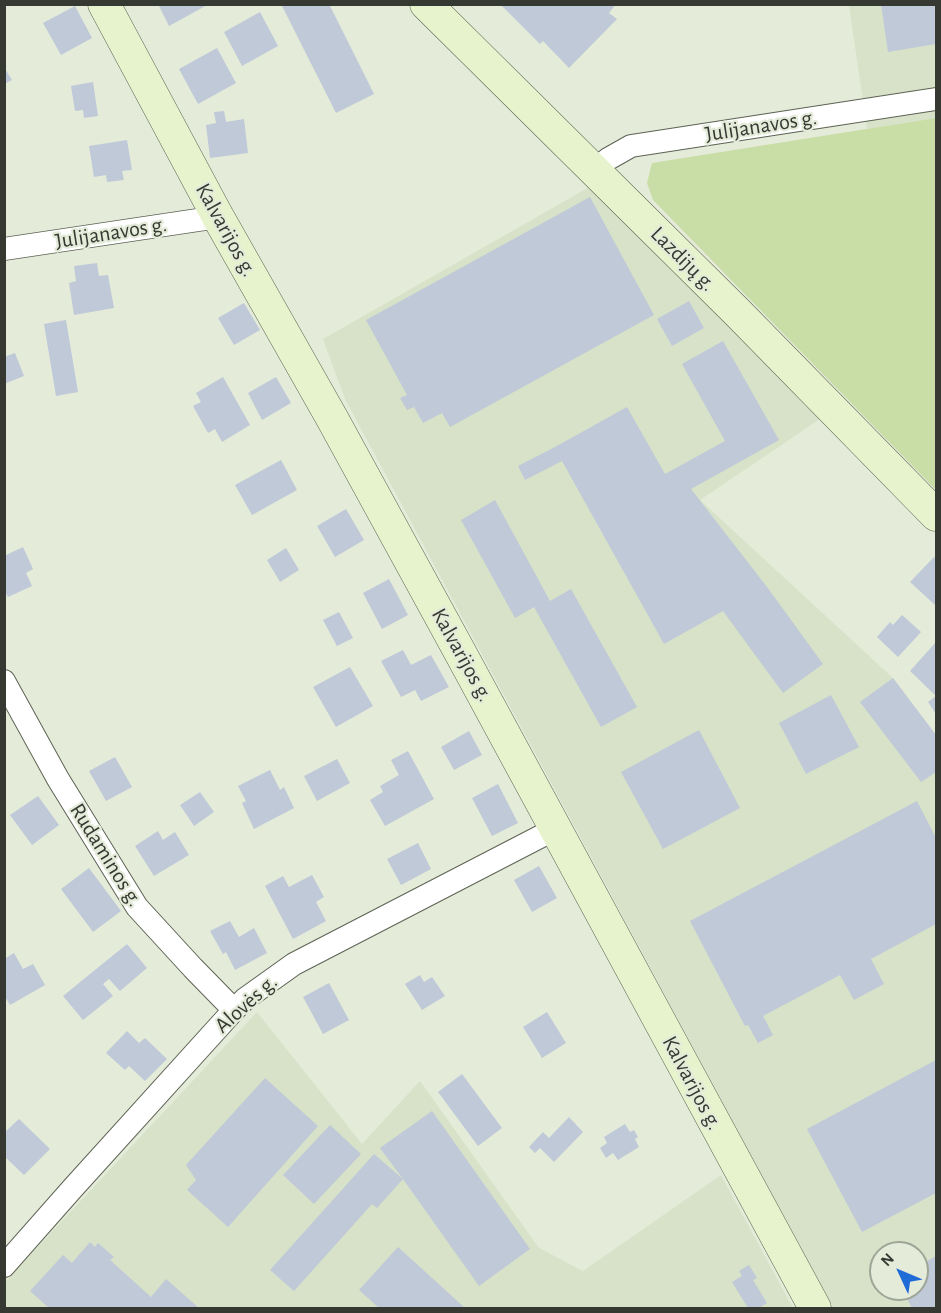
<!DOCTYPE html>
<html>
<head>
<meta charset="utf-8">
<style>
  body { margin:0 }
  #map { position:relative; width:941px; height:1313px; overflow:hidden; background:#e4ebd9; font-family:"Alegreya Sans",sans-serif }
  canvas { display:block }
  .frame { position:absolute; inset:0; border:6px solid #363932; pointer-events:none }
  .north { position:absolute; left:869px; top:1241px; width:60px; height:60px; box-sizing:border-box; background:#e4ebd9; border:2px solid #9ea496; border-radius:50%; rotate:314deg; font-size:16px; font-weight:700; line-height:24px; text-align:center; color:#363932 }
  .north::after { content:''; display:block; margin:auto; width:21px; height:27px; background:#206cd7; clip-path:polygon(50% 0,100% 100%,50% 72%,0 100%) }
</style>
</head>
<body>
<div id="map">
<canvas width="941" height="1313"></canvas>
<div class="frame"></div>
<div class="north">N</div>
</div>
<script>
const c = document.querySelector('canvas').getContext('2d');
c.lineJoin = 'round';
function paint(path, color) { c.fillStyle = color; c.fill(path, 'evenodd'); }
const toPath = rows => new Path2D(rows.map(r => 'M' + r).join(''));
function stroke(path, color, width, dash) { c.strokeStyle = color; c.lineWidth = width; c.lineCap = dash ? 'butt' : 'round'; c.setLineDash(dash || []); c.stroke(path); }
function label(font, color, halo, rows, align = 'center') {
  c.font = font + ' "Alegreya Sans",sans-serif'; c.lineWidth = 4.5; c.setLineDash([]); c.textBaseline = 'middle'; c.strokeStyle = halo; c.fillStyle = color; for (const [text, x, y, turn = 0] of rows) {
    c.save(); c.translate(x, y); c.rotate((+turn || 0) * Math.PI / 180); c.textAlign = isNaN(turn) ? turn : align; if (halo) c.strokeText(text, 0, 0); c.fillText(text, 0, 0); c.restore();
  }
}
const built = toPath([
  [849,5,936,5,936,118,867,129],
  [591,186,820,419,700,500,893,678,936,735,936,1308,833,1308,345,399,323,339],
  [881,1253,917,1253,917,1289,881,1289],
  [257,1012,362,1144,420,1081,539,1248,583,1271,721,1175,793,1308,5,1308,4,1283]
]);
const green = toPath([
  [936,118,936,490,653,200,647,183,652,163]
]);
const building = toPath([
  [158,4,209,4,169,26],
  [281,4,329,4,374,94,336,113],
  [500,4,616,4,609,13,617,19,569,68,543,41,540,44],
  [881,4,936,4,936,44,888,52],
  [75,6,92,38,61,55,43,23],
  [260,12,278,46,242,66,224,32],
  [217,48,236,83,198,104,179,69],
  [4,67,12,80,4,84],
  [93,82,98,116,84,118,83,110,75,111,71,86],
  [224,111,226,122,244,119,248,153,210,158,206,125,216,123,214,112],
  [127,140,132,170,122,171,124,180,107,182,106,175,94,177,89,146],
  [590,197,654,315,450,427,442,413,423,423,414,407,407,410,400,398,407,395,366,320],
  [97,263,99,276,108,275,114,308,74,315,69,283,76,281,74,266],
  [689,301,704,328,672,346,657,319],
  [244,303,260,330,234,345,218,318],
  [66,320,78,392,56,396,44,324],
  [723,341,779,440,691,489,767,587,823,664,783,693,723,611,664,644,562,461,525,480,518,466,555,447,627,407,665,474,725,441,682,364],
  [15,353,24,376,4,384,4,357],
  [223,377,250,425,222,442,215,429,208,433,193,406,201,402,196,393],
  [276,377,291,403,262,420,248,393],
  [281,460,297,490,252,515,235,485],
  [495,500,550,601,571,589,637,707,601,727,534,607,515,618,461,520],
  [346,509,364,540,335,557,317,526],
  [23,547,33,569,26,573,32,586,8,597,4,589,4,556],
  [286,548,299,570,280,582,267,560],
  [934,557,936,559,936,603,935,605,910,582],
  [389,579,408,615,382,629,363,593],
  [339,612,353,638,337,646,323,620],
  [902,615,921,632,898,657,877,637,890,622,893,625],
  [936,642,936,696,910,671],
  [403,650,411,665,431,655,449,687,421,701,415,690,401,697,381,661],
  [350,667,373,706,336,727,313,687],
  [893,678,936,735,936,772,921,782,860,702],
  [831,695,859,747,806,774,779,723],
  [936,696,936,714,928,702],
  [699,730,740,808,663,849,621,772],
  [469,731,482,755,454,770,441,747],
  [408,751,434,799,385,826,370,800,383,792,380,786,399,775,391,760],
  [115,757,132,787,106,801,89,771],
  [337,759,350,783,317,801,304,776],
  [270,770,280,790,284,787,294,808,254,829,242,803,246,801,238,786],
  [498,784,518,823,492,836,472,798],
  [200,792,214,812,194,826,180,805],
  [38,796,59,825,32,845,10,815],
  [917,801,936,838,936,924,871,959,884,984,854,1000,840,975,763,1016,773,1035,758,1043,748,1025,745,1026,690,921],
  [158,831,163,840,175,832,189,855,154,876,135,846],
  [418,843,431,869,401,885,387,859],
  [539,866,557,898,532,912,514,880],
  [89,868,121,911,93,932,61,889],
  [312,875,324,897,316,902,326,921,293,939,265,886,283,876,289,887],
  [230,921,239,937,254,928,267,953,235,970,226,952,223,954,210,931],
  [127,944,147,968,120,991,109,979,103,984,113,996,83,1020,63,996],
  [14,953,23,969,33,964,45,985,10,1005,4,995,4,959],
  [420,975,424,982,432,977,445,996,422,1010,405,984],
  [329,983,349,1020,323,1034,303,997],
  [547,1012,566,1043,542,1058,523,1027],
  [127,1031,139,1043,145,1038,167,1059,145,1081,129,1066,125,1070,106,1053],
  [936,1060,936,1193,862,1232,807,1129],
  [462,1074,502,1128,478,1146,438,1092],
  [265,1078,318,1126,228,1227,187,1190,196,1180,186,1165],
  [432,1111,530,1249,479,1286,403,1179,377,1208,372,1204,294,1291,270,1270,374,1154,403,1179,380,1148],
  [569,1117,583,1132,554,1162,540,1148,535,1153,529,1147,543,1132,549,1138],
  [19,1119,50,1149,24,1175,4,1156,4,1133],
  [625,1124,630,1132,634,1130,638,1137,635,1139,639,1147,618,1160,613,1153,606,1158,600,1148,607,1143,604,1137],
  [330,1125,361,1154,314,1204,283,1175],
  [90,1242,95,1247,98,1243,114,1257,110,1260,151,1297,166,1279,199,1308,49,1308,30,1291,63,1255,72,1263],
  [398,1247,465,1308,379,1308,359,1290],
  [936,1256,936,1308,912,1308,902,1289,917,1289,917,1267],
  [749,1265,757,1278,753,1280,767,1303,759,1308,748,1308,732,1282,742,1276,739,1271]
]);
const street = toPath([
  [593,171,608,159,631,146,936,99],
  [4,249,218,217],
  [4,681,58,779,137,907,193,968,234,1010],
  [4,1266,72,1189,234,1010,245,999,294,964,555,829]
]);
const secondary = toPath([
  [104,4,218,217,333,420,461,654,815,1308],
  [426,4,737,312,936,515]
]);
const streetNames = [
  ["Julijanavos g.",761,126,-9],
  ["Kalvarijos g.",226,230,61],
  ["Julijanavos g.",111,233,-9],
  ["Lazdijų g.",683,259,45],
  ["Kalvarijos g.",462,655,61],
  ["Rudaminos g.",106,855,58],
  ["Alovės g.",246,1004,-42],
  ["Kalvarijos g.",692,1083,62]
];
paint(built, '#d8e2c9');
paint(green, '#c9dda7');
paint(building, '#bfc9d8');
stroke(street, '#5d6354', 24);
stroke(secondary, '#5d6354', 33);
stroke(street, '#fff', 22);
stroke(secondary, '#e7f3cc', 32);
label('22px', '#363932', '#e4ebd9', streetNames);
</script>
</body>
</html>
